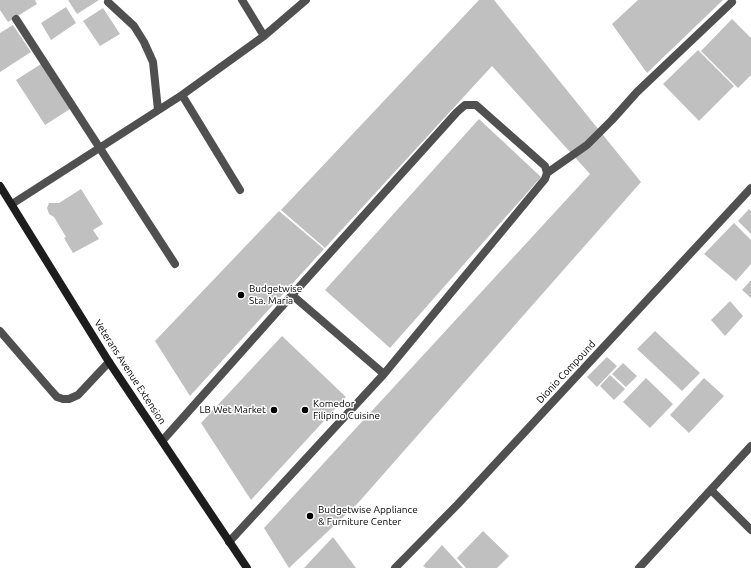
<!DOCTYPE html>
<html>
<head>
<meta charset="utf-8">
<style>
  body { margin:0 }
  canvas { display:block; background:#fff }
</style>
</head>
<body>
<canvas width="751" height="568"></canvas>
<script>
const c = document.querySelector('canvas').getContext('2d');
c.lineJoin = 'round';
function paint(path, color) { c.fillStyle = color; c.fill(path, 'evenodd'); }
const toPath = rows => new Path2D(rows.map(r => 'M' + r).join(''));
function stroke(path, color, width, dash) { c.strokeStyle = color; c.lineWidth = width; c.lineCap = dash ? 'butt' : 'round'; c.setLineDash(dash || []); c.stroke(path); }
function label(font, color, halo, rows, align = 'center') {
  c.font = font + ' Ubuntu,sans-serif'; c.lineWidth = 3; c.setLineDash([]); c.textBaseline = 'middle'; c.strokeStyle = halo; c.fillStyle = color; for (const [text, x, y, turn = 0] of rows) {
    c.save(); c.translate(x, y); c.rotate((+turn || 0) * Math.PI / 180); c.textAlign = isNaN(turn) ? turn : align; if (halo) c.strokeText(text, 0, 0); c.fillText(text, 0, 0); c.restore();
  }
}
const building = toPath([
  [0,0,35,0,37,4,8,22,0,10],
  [68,0,99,0,77,14],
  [479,0,494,0,641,182,358,503,289,568,264,528,590,174,492,66,325,248,281,210],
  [638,0,723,0,647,73,612,24],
  [66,7,76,23,51,40,41,23],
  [103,8,120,34,100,46,83,21],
  [732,19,751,38,751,75,738,88,701,51],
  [13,25,31,52,0,72,0,33],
  [698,50,734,86,699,121,663,84],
  [41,64,70,109,45,125,16,80],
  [479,119,541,177,390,348,325,290],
  [81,189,103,224,93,230,99,239,73,253,64,238,66,237,54,217,49,214,47,208,49,203,59,203],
  [749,209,751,211,751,234,738,221],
  [279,211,324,249,190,396,155,341],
  [734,223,751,240,751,264,736,281,704,254],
  [751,280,751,298,742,290],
  [730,301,743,316,725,336,711,320],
  [655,331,700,373,682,391,637,349],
  [282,336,346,397,251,500,201,423],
  [607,357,617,366,597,387,587,377],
  [623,363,637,376,626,387,612,374],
  [610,375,625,389,614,400,600,386],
  [646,378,673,404,650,428,623,402],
  [704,378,724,396,689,433,670,415],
  [483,531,509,556,497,568,466,568,457,558],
  [333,537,356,568,304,568],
  [442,545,463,568,426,568,423,566]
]);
const lane = toPath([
  [547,173,587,145,612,120,637,92,732,2],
  [292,295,384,374],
  [163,440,292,295,457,112,465,105,476,105,545,166,547,173,545,179,384,374,229,542]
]);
const street = toPath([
  [242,0,264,36],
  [108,2,134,26,144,42,153,62,158,110],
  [16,19,175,264],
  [182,95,240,190],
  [12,204,182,95,264,36,306,0],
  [0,331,49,388,57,397,63,399,69,399,78,395,109,362],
  [711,490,751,530],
  [395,568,458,504,751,188],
  [639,568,751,446]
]);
const secondary = toPath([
  [0,186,109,362,247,568]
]);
const markers = [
  [241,295,4,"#000"],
  [274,410,4,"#000"],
  [305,410,4,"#000"],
  [310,516,4,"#000"]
];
const poiNames = [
  ["Budgetwise",249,289],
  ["Sta. Maria",249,301],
  ["Komedor",313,404],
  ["Filipino Cuisine",313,416],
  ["LB Wet Market",266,410,"right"],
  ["Budgetwise Appliance",318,510],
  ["& Furniture Center",318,522]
];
const streetNames = [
  ["Veterans Avenue Extension",130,372,57],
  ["Dionio Compound",566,372,-47]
];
paint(building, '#c0c0c0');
stroke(lane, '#505050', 8);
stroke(street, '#505050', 8);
stroke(secondary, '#1d1d1d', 8);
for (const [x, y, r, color] of markers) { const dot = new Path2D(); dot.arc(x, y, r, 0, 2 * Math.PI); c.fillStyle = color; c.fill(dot); stroke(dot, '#fff', 1.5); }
label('10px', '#000', '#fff', poiNames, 'left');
label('10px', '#000', '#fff', streetNames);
</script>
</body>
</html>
